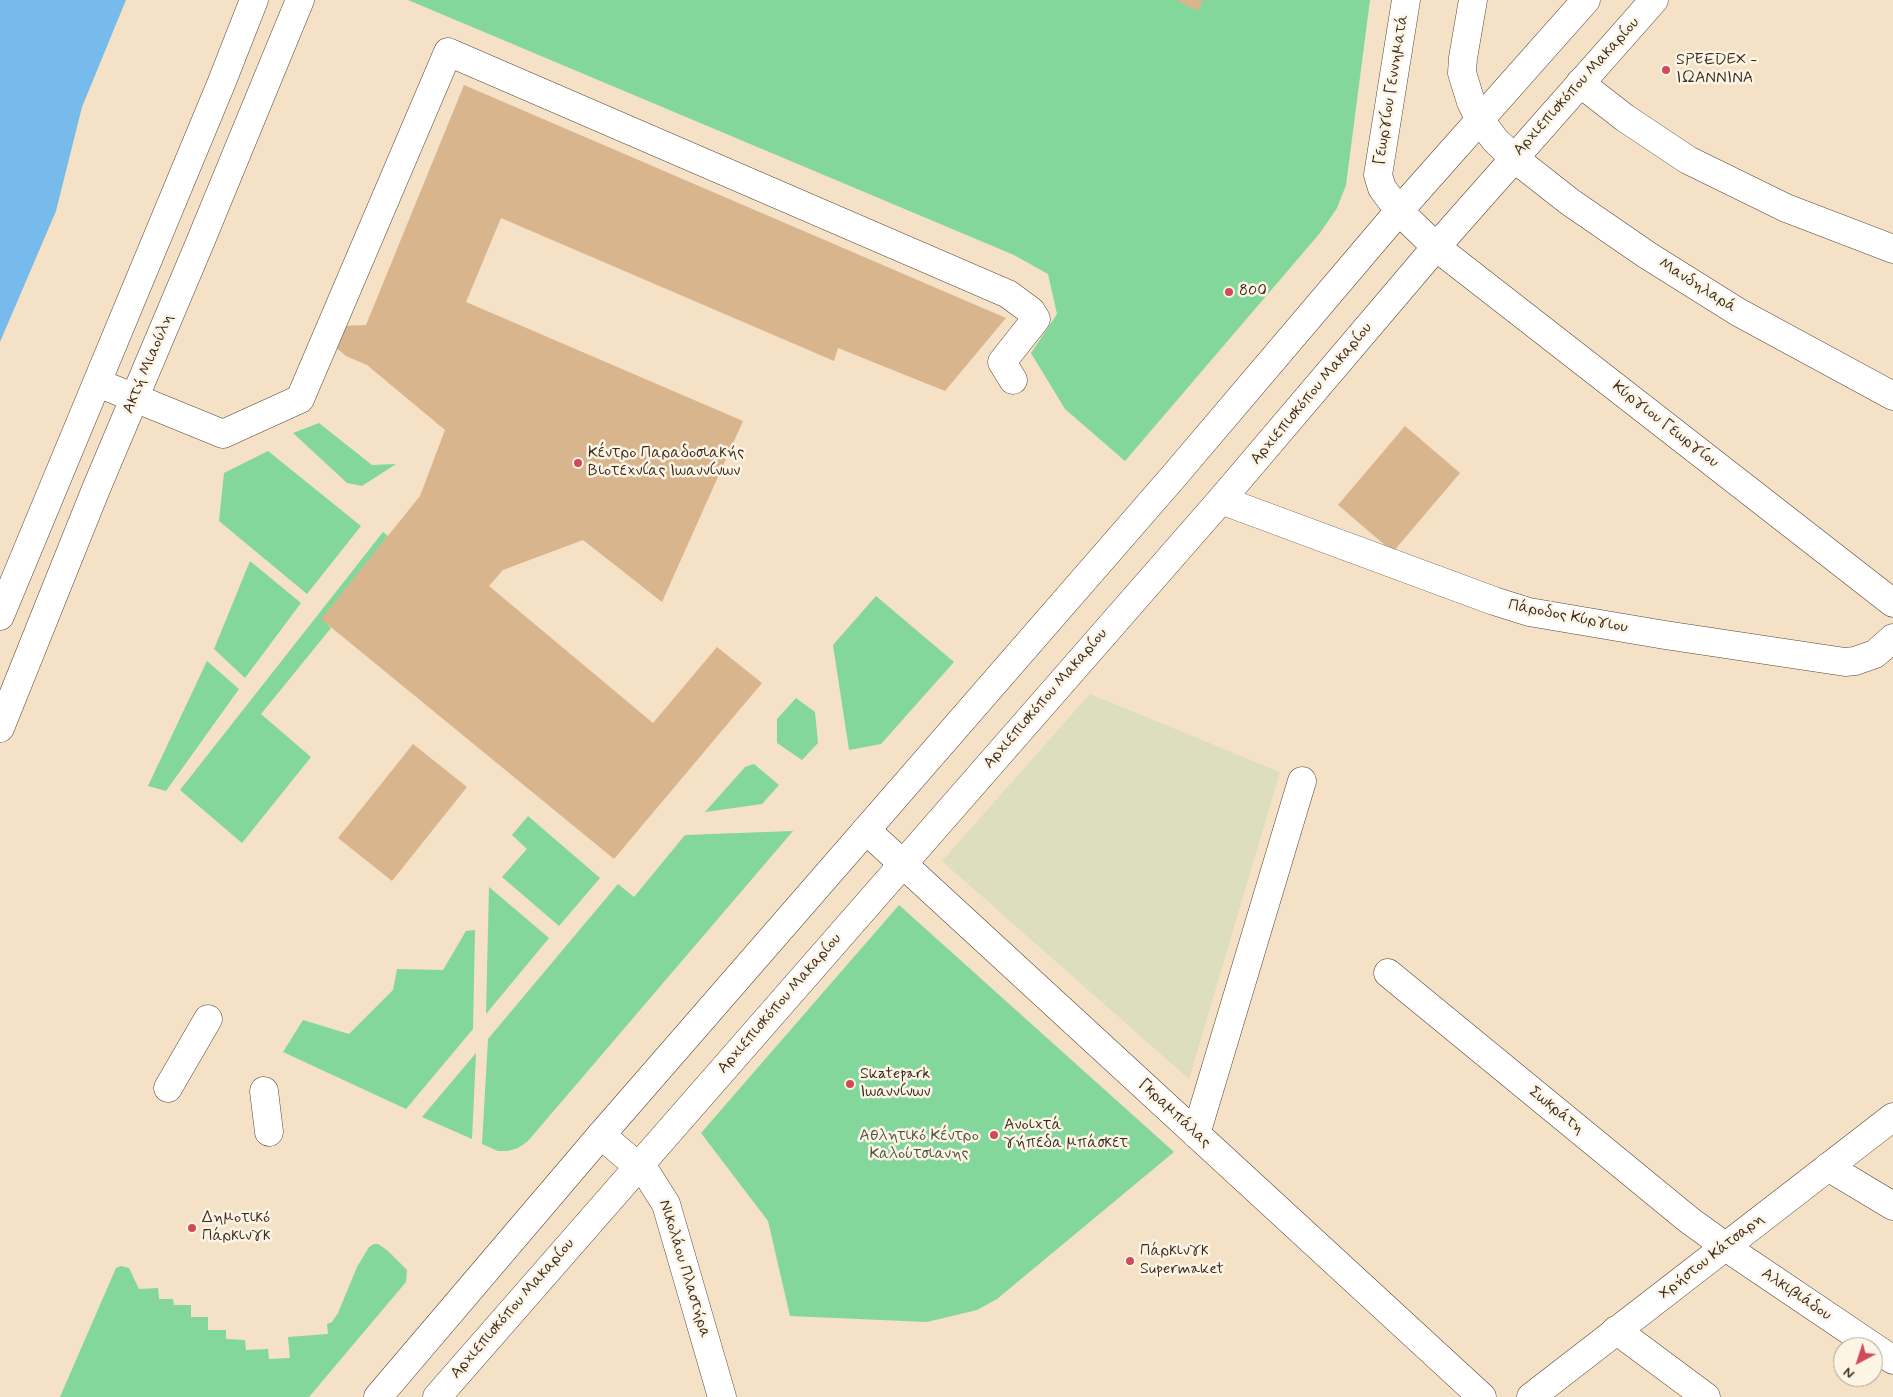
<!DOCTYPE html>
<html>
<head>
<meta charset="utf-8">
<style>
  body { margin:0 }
  #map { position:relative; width:1893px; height:1397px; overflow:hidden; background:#f5e1c5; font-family:Mynerve,sans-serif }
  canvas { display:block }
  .north { position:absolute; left:1833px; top:1337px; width:50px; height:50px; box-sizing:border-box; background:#fcf5e5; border:1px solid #afa495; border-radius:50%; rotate:220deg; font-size:14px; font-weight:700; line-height:20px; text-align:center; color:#3b2a1e }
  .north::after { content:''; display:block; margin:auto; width:18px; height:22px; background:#d1495b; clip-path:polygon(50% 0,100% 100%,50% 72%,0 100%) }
</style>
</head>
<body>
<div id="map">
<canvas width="1893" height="1397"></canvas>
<div class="north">N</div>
</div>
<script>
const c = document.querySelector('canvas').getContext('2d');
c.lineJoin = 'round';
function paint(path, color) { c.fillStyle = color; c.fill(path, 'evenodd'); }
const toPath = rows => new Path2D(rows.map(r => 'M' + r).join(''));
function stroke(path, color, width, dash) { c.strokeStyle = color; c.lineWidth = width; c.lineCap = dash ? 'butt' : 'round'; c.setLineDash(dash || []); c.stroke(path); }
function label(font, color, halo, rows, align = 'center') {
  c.font = font + ' Mynerve,sans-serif'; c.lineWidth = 5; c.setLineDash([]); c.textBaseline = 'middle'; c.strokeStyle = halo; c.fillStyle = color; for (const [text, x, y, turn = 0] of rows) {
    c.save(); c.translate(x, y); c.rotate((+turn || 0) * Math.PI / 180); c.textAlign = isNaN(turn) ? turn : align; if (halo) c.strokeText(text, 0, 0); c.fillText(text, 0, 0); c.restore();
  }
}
const built = toPath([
  [1090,694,1280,772,1189,1079,942,861]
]);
const green = toPath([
  [408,0,1370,0,1346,185,1337,208,1320,233,1125,461,1065,409,1031,353,1057,314,1048,274,1014,255],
  [319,423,372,465,396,464,362,486,347,483,293,433],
  [268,451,361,526,307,594,219,521,224,473],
  [383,532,388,536,322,619,331,628,261,714,311,757,242,843,180,790],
  [250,561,301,603,245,678,214,649],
  [876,596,954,662,881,744,849,750,833,645],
  [207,661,239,689,166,791,148,786],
  [796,698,815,712,818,743,802,760,777,743,777,719],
  [754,764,779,785,762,804,705,812,745,767],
  [528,816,600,878,559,926,502,877,527,849,512,835],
  [793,831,528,1141,518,1148,508,1151,498,1151,482,1144,488,1039,618,884,634,897,685,835],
  [489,887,549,938,486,1014],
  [899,905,1174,1152,997,1299,977,1310,927,1322,790,1316,768,1221,701,1133],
  [475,930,473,1029,406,1109,283,1052,303,1020,349,1034,393,990,397,969,443,970,466,931],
  [476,1053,472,1139,422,1117],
  [374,1244,378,1244,387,1250,407,1270,406,1282,309,1397,60,1397,116,1268,121,1266,129,1268,139,1289,158,1288,159,1299,173,1299,174,1305,191,1305,191,1317,208,1317,208,1330,226,1330,226,1339,245,1340,246,1350,268,1349,269,1359,290,1358,288,1337,328,1334,327,1324,332,1322,338,1313,357,1267,369,1247]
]);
const water = toPath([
  [0,0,126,0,82,107,56,211,0,342]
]);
const building = toPath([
  [1176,0,1203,0,1198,11],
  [464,85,1006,318,945,391,838,348,834,361,501,218,466,302,743,421,662,602,583,540,503,570,489,586,653,723,717,647,762,683,614,859,321,619,420,496,445,430,367,365,346,356,332,344,343,326,366,325],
  [1405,426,1460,473,1393,552,1338,505],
  [413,744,467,787,392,881,338,838]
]);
const minor = toPath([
  [1406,0,1378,175,1382,188,1399,211,1436,247,1893,603],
  [1473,0,1463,58,1462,73,1471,102,1480,120,1495,140,1514,158,1570,202,1647,255,1738,312,1893,396],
  [1580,83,1625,118,1688,160,1786,208,1893,249],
  [98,383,223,434,300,399,448,52,1008,294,1031,311,1036,319,1002,362,1013,380],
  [1221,500,1494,601,1529,612,1665,635,1845,662,1855,661,1875,654,1893,638],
  [0,616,221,84,254,0],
  [0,728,96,489,199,245,300,0],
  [866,830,1482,1397],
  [1388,973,1689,1220,1736,1254,1893,1360],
  [168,1088,208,1019],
  [264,1091,269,1132],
  [1196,1134,1302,781],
  [601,1135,647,1174,666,1204,722,1397],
  [1828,1167,1893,1206],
  [1616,1330,1706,1397]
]);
const major = toPath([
  [378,1397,601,1135,1174,476,1399,211,1586,0],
  [437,1397,1221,500,1436,247,1654,0],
  [1531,1397,1893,1117]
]);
const markers = [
  [1666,70,5,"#d1495b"],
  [1229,292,5,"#d1495b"],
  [578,463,5,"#d1495b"],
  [850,1084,5,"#d1495b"],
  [994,1135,5,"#d1495b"],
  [192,1228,5,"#d1495b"],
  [1130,1261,5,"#d1495b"]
];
const poiNames = [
  ["SPEEDEX -",1676,61],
  ["ΙΩΑΝΝΙΝΑ",1676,79],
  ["800",1239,292],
  ["Κέντρο Παραδοσιακής",588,454],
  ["Βιοτεχνίας Ιωαννίνων",588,472],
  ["Skatepark",860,1075],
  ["Ιωαννίνων",860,1093],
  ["Ανοιχτά",1004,1126],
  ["γήπεδα μπάσκετ",1004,1144],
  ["Δημοτικό",202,1219],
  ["Πάρκινγκ",202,1237],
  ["Πάρκινγκ",1140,1252],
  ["Supermaket",1140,1270]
];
const streetNames = [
  ["Αρχιεπισκόπου Μακαρίου",1577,87,-48],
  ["Γεωργίου Γεννηματά",1392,90,-81],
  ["Μανδηλαρά",1697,286,32],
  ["Ακτή Μιαούλη",149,364,-67],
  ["Αρχιεπισκόπου Μακαρίου",1312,394,-50],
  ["Κύργιου Γεωργίου",1665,425,38],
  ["Πάροδος Κύργιου",1568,617,11],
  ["Αρχιεπισκόπου Μακαρίου",1046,699,-49],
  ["Αρχιεπισκόπου Μακαρίου",780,1004,-49],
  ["Σωκράτη",1556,1111,39],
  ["Γκραμπάλας",1174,1114,43],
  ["Χρήστου Κάτσαρη",1712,1257,-38],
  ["Νικολάου Πλαστήρα",684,1269,73],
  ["Αλκιβιάδου",1796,1295,34],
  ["Αρχιεπισκόπου Μακαρίου",513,1309,-49]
];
const parkNames = [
  ["Αθλητικό Κέντρο",919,1137],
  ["Καλούτσιανης",919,1155]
];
paint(built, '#dddebc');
paint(green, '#83d79a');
paint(water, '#76bbec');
paint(building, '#d9b58d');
stroke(minor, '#574537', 29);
stroke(major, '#574537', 29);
stroke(minor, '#fff', 28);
stroke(major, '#fff', 28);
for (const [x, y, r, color] of markers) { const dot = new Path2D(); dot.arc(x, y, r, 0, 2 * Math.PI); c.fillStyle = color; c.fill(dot); stroke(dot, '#fcf5e5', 2); }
label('16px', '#3b2a1e', '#fcf5e5', poiNames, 'left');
label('16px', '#3b2a1e', '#fcf5e5', streetNames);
label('16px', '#4d553d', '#fcf5e5', parkNames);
</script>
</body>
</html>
